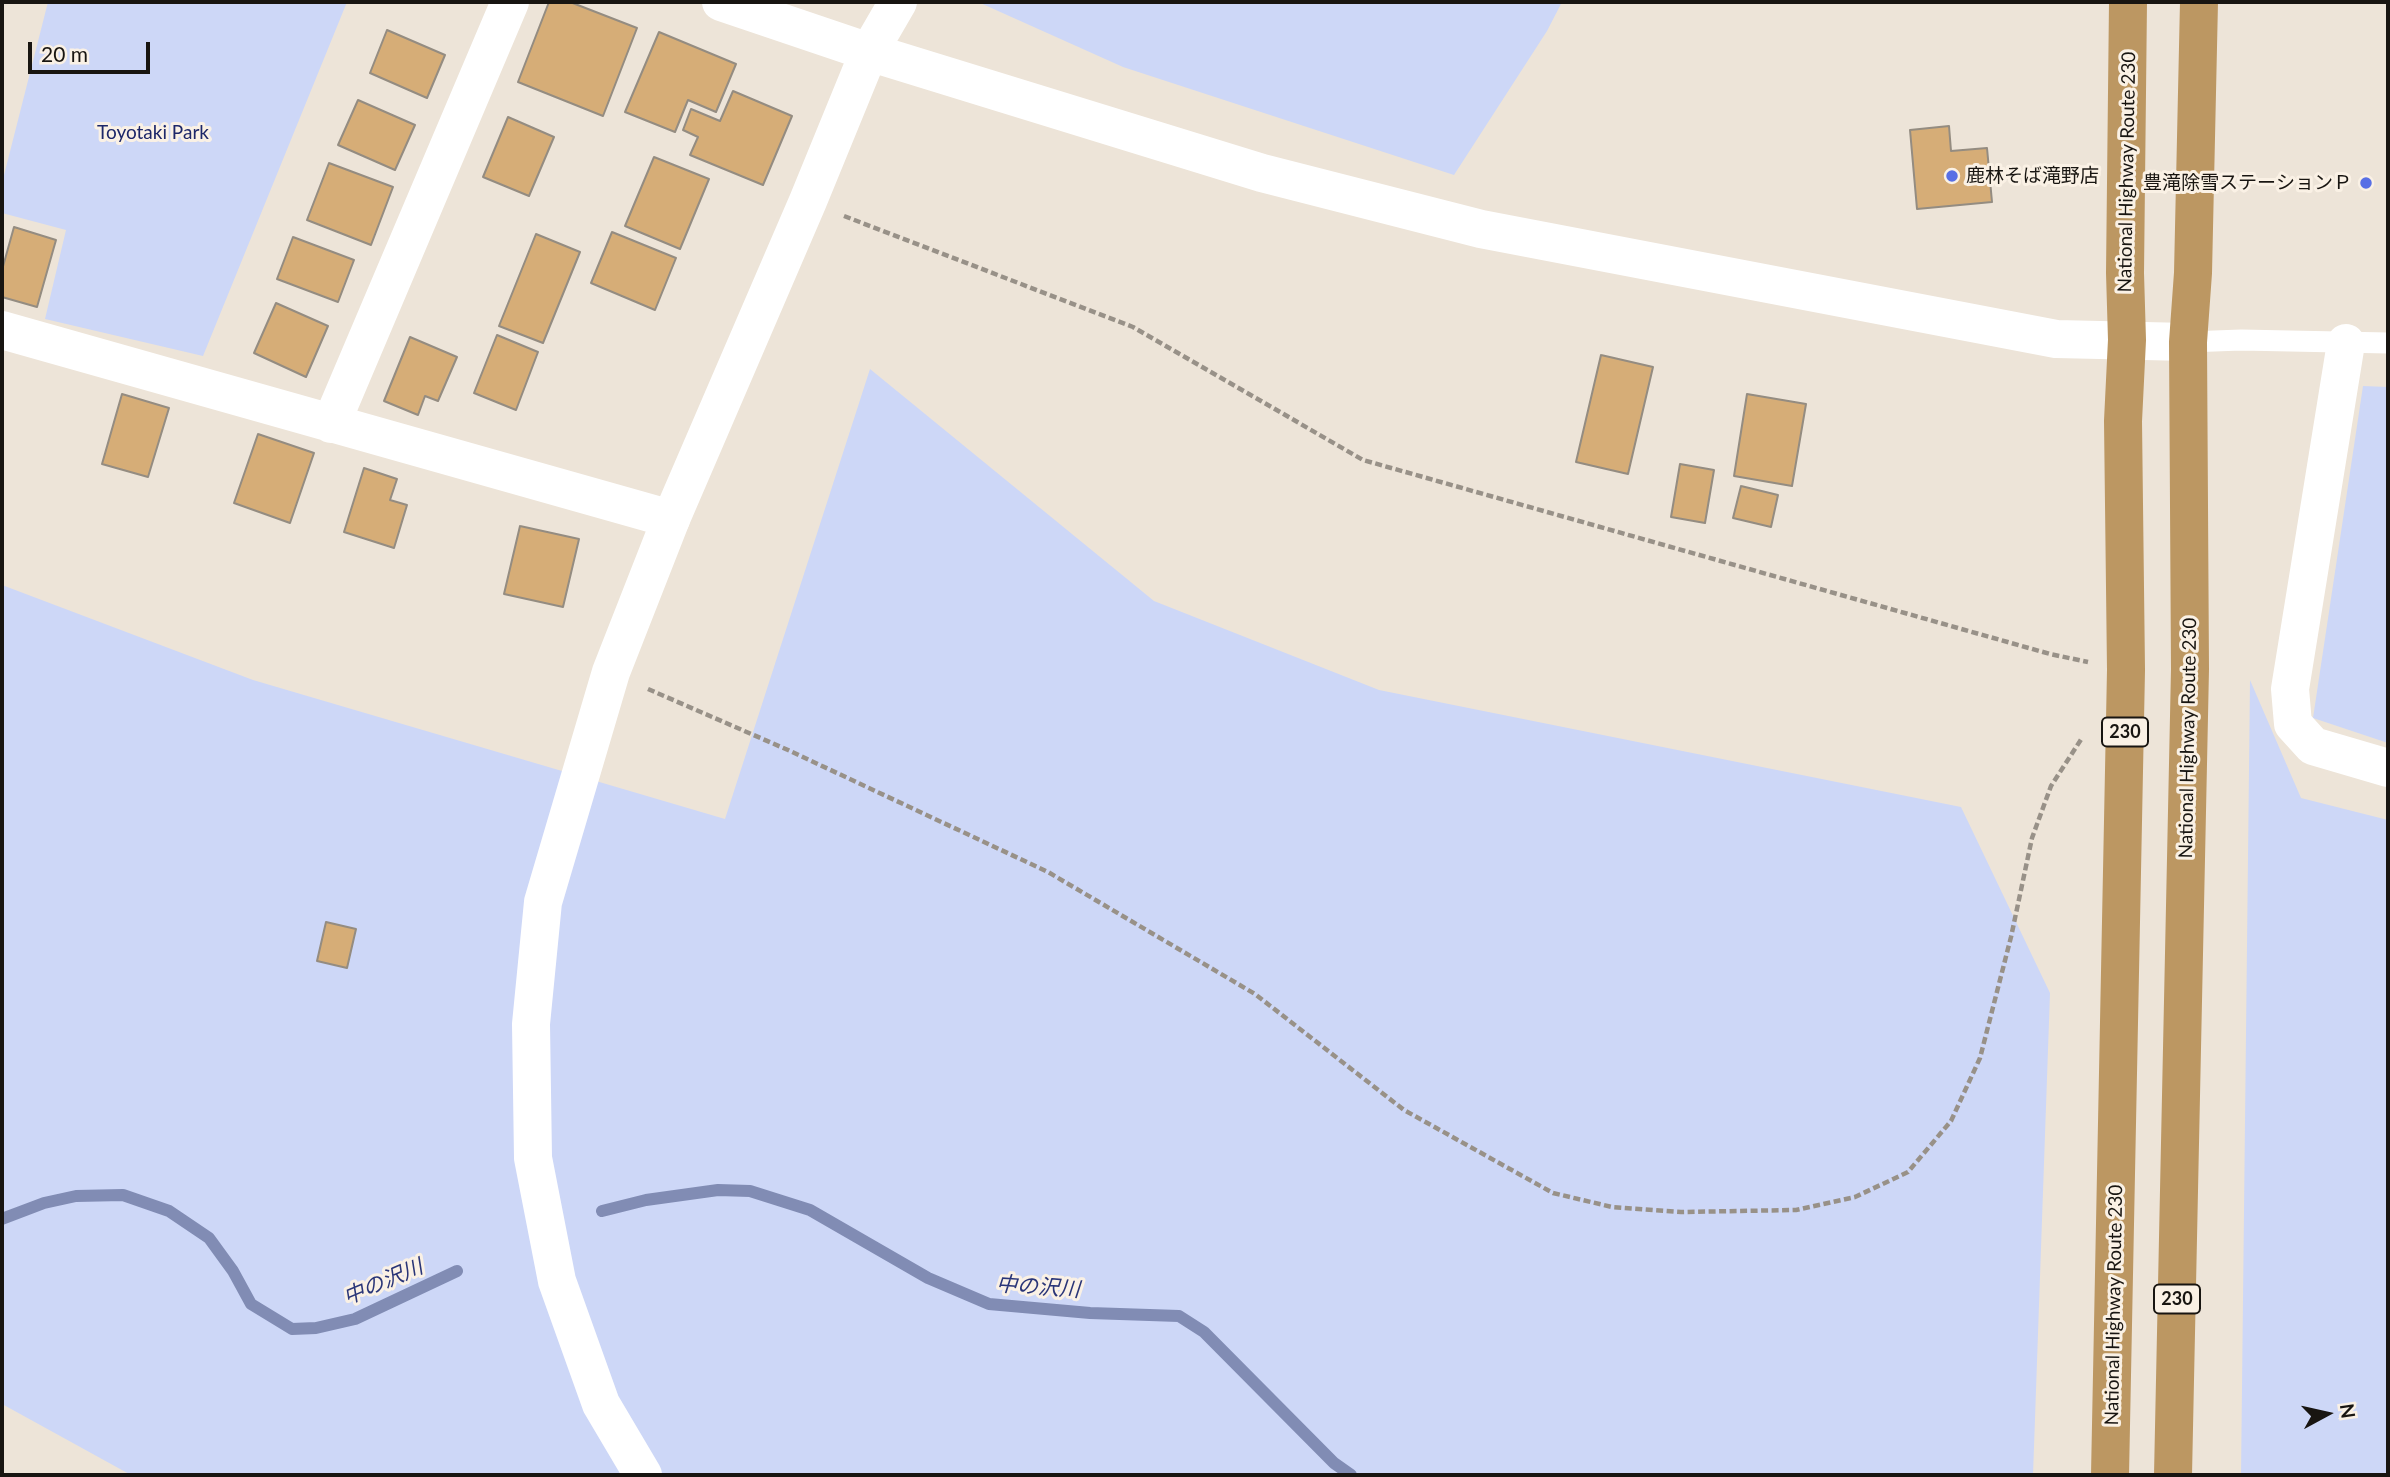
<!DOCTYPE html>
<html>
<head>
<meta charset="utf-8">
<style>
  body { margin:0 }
  #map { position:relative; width:2390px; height:1477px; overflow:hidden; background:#ede4d8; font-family:Lato,sans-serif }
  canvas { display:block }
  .frame { position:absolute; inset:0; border:4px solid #181511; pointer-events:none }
  .north { position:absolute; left:2292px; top:1379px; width:70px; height:70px; -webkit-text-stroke:5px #faf1e5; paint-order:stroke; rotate:82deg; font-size:19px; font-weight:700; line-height:28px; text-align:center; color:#181511 }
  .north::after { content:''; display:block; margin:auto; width:24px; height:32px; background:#181511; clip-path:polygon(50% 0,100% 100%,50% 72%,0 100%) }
  .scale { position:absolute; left:28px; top:42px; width:122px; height:32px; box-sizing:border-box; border:4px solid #181511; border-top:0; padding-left:9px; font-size:21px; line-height:24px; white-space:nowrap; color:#181511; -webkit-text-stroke:5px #faf1e5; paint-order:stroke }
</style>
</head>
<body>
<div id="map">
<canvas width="2390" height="1477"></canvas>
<div class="frame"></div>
<div class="north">N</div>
<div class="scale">20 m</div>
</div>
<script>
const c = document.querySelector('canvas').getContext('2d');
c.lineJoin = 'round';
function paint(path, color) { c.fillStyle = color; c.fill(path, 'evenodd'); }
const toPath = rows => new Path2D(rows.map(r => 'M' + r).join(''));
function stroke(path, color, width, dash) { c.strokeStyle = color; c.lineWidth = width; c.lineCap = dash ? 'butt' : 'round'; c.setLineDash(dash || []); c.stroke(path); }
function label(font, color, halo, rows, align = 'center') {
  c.font = font + ' Lato,"Noto Sans JP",sans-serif'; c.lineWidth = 6; c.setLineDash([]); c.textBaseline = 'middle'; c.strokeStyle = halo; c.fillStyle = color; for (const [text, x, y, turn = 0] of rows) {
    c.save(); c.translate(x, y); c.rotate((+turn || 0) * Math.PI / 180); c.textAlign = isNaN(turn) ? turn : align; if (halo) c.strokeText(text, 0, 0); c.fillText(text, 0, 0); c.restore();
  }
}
const green = toPath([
  [48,2,347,2,203,356,45,319,66,230,2,213,2,183],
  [978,2,1562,2,1547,31,1454,175,1123,67],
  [870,369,1154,601,1379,690,1961,807,2050,993,2033,1475,131,1475,2,1404,2,585,253,680,725,819],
  [2363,386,2388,387,2388,743,2313,718],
  [2250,680,2301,798,2388,820,2388,1475,2241,1475]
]);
const stream = toPath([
  [602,1211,646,1200,718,1190,750,1191,810,1210,928,1278,989,1304,1090,1313,1179,1316,1204,1332,1334,1463,1351,1475],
  [2,1219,44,1203,76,1196,123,1195,169,1211,209,1238,233,1271,251,1304,292,1329,316,1328,355,1319,457,1271]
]);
const building = toPath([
  [549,2,570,2,637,28,603,116,518,82,549,2],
  [387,30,445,55,427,98,370,73,387,30],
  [659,32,736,64,716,112,688,100,675,132,625,112,659,32],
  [733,91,792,116,763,185,690,155,698,137,683,130,691,109,720,121,733,91],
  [358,100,415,125,395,170,338,145,358,100],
  [508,117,554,137,529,196,483,177,508,117],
  [1949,126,1951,151,1987,148,1992,202,1917,209,1910,130,1949,126],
  [654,157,709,179,680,249,625,226,654,157],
  [329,163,393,187,371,245,307,220,329,163],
  [14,227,56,240,37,307,2,297,2,270,14,227],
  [612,232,676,258,655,310,591,283,612,232],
  [536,234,580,252,543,343,499,326,536,234],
  [293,237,354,260,338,302,277,279,293,237],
  [276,303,328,326,306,377,254,353,276,303],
  [497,335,538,352,516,410,474,393,497,335],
  [410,337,457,357,438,401,425,396,418,415,384,401,410,337],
  [1601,355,1653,367,1628,474,1576,462,1601,355],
  [122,394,169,408,148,477,102,464,122,394],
  [1747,394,1806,404,1792,486,1734,476,1747,394],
  [258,434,314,453,290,523,234,503,258,434],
  [1680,464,1714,470,1705,523,1671,517,1680,464],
  [364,468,397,479,390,500,407,505,394,548,344,532,364,468],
  [1741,486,1778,495,1771,527,1733,518,1741,486],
  [520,526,579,539,563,607,504,594,520,526],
  [326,922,356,929,347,968,317,961,326,922]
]);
const path = toPath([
  [844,216,1133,327,1363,460,2050,654,2088,662],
  [648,689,788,750,1048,872,1255,994,1404,1110,1553,1193,1612,1207,1681,1212,1796,1210,1855,1197,1908,1172,1951,1121,1980,1058,2011,937,2032,838,2051,786,2082,738]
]);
const service = toPath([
  [2188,342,2241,340,2388,343]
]);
const minor = toPath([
  [2,330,671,519],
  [2346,343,2290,689,2293,724,2313,746,2388,768],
  [331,424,510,2]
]);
const tertiary = toPath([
  [721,2,869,52,1262,173,1481,229,2056,339,2188,342],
  [643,1475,601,1404,557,1281,533,1158,531,1024,543,902,611,672,671,519,808,201,869,52,898,2]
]);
const trunk = toPath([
  [2110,1475,2126,670,2123,421,2127,340,2125,273,2128,2],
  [2173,1475,2190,669,2188,342,2193,273,2199,2]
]);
const markers = [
  [1952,176,7,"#586fe5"],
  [2366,183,7,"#586fe5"]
];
const shields = [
  [2125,732,46],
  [2177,1299,46]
];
const shieldNames = [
  ["230",2125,732],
  ["230",2177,1299]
];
const parkNames = [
  ["Toyotaki Park",153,133]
];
const streetNames = [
  ["National Highway Route 230",2127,172,-89],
  ["National Highway Route 230",2188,738,-89],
  ["National Highway Route 230",2114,1305,-89]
];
const poiNames = [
  ["鹿林そば滝野店",1966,176],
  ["豊滝除雪ステーションＰ",2352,183,"right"]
];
const waterNames = [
  ["中の沢川",383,1282,-23],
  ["中の沢川",1038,1287,4]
];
paint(green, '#cdd7f7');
stroke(stream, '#818cb4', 12);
paint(building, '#d6ad77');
stroke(building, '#948c81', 2);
stroke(path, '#989188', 4.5, [7, 3.5]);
stroke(service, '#fff', 21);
stroke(minor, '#fff', 38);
stroke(tertiary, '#fff', 38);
stroke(trunk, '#bc9762', 38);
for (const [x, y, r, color] of markers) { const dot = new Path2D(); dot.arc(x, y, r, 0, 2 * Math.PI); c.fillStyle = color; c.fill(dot); stroke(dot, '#faf1e5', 2.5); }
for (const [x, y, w] of shields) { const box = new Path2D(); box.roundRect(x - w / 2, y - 14.5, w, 29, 5); c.fillStyle = '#faf1e5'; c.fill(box); stroke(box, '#181511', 2); }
label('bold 18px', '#181511', null, shieldNames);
label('19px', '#1d2769', '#faf1e5', parkNames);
label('19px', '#181511', '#faf1e5', streetNames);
label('19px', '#181511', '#faf1e5', poiNames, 'left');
label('italic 21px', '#293578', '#faf1e5', waterNames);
</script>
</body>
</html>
